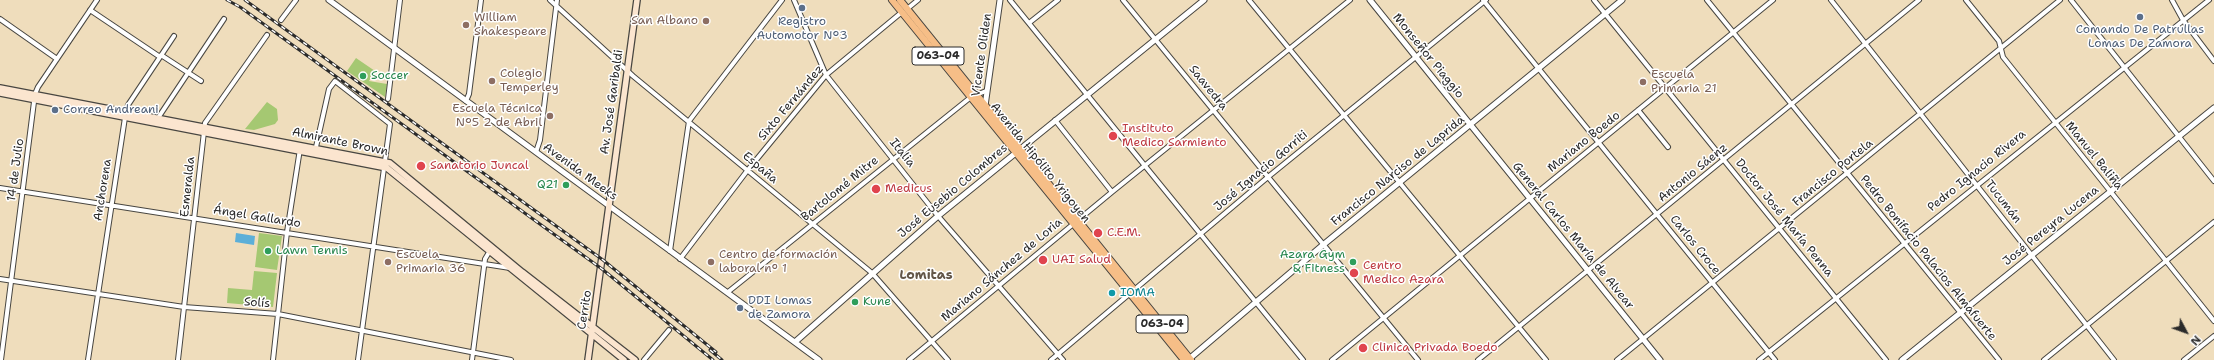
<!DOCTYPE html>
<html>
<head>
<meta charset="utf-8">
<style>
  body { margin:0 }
  #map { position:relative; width:2214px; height:360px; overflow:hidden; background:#efddbc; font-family:"Shantell Sans",sans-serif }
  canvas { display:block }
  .north { position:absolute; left:2166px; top:312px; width:40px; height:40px; -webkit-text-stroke:3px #fff; paint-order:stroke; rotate:131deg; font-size:11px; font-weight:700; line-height:16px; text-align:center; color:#2b2b2b }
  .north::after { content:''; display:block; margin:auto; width:14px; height:18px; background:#2b2b2b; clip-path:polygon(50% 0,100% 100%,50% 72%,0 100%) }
</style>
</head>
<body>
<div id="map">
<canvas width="2214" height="360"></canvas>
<div class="north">N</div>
</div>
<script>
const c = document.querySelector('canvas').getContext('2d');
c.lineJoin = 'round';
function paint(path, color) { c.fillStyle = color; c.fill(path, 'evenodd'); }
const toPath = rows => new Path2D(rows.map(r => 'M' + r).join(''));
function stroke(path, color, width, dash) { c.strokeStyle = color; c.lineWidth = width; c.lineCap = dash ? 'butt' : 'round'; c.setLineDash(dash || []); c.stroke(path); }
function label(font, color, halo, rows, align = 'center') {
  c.font = font + ' "Shantell Sans",sans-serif'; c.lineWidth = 3; c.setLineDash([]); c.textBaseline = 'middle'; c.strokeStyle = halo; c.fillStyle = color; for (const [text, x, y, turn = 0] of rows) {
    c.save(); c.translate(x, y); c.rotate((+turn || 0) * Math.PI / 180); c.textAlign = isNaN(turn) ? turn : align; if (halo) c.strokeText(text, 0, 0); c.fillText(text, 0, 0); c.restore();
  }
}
const green = toPath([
  [356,58,375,71,369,81,387,84,385,97,347,71],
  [267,102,277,109,278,120,275,124,254,130,245,129],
  [259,233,282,236,277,270,255,267],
  [254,271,277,273,273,307,227,303,228,288,252,290]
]);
const water = toPath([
  [236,233,255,236,254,245,235,242]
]);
const minor = toPath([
  [550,0,633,76,872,273,948,360],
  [794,0,826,75,938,216,1063,360],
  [1010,0,1303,360],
  [1123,0,1418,360],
  [1249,0,1546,360],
  [1483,0,1775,360],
  [1594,0,1886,360],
  [1707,0,1999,360],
  [1831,0,2114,360],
  [1966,0,1999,41,2003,57,2214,321],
  [2071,0,2214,181],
  [2172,0,2183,20,2214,61],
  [907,9,918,0],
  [90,10,160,57],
  [0,19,57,59],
  [281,20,296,0],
  [1029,23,1058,0],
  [161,55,201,81],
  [388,99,400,0],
  [466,101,469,94,481,0],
  [1638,110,1668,147],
  [158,118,224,19],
  [1055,120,1112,192],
  [316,147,329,89,335,81,390,124,358,360],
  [536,152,540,140,557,0],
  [0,188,510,268],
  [670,251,689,121,782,0],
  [680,259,747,171,826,75,902,12],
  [0,279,184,307,278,314,511,360],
  [728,292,971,97,986,91],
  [1,360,35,94,38,87,97,0],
  [88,360,126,111,128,105,174,36],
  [178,360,205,123,267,35],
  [273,360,287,232,300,149],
  [472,360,485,259,491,249],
  [644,360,669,330],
  [909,360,1112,192,1350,0],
  [1051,360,1268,177,1486,0],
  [1332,360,1773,0],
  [1478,360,1919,0],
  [1617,360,2060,0],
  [1759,360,2209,0],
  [2044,360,2214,222],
  [2184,360,2214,336]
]);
const tertiary = toPath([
  [329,0,819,360],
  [1370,0,1660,360],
  [985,106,1000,0],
  [795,342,938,216,1204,0],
  [1188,360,1323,245,1622,0],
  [1902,360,2214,108]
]);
const secondary = toPath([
  [0,88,390,163,522,272,635,360],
  [0,93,387,168,624,360],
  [588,360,637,0]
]);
const primary = toPath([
  [892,0,1184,360],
  [900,0,1191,360]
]);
const rail = toPath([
  [227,0,240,7,602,269,713,360],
  [245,0,603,260,716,352],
  [710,350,722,360]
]);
const markers = [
  [802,8,4,"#5c6f8a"],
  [2140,17,4,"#5c6f8a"],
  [706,21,4,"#8d6e63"],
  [466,25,4,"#8d6e63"],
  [363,76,4,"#2e9e5b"],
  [492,81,4,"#8d6e63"],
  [1643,82,4,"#8d6e63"],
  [55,110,4,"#5c6f8a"],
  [550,116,4,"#8d6e63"],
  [1113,136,5,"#e0444e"],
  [421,166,5,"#e0444e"],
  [566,185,4,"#2e9e5b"],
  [876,189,5,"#e0444e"],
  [1098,233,5,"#e0444e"],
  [268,251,4,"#2e9e5b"],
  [1043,260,5,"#e0444e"],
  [388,262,4,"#8d6e63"],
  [711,262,4,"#8d6e63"],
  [1353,262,4,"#2e9e5b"],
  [1354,273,5,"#e0444e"],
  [1112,293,4,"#0f9aa8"],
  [855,302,4,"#2e9e5b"],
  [740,308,4,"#5c6f8a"],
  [1363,348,5,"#e0444e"]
];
const shields = [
  [938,56,52],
  [1162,324,52]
];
const shieldNames = [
  ["063-04",938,56],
  ["063-04",1162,324]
];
const educationNames = [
  ["William",474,18],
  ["Shakespeare",474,32],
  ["San Albano",698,21,"right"],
  ["Colegio",500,74],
  ["Temperley",500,88],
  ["Escuela",1651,75],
  ["Primaria 21",1651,89],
  ["Escuela Técnica",542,109,"right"],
  ["N°5 2 de Abril",542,123,"right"],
  ["Escuela",396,255],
  ["Primaria 36",396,269],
  ["Centro de formación",719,255],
  ["laboral nº 1",719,269]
];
const serviceNames = [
  ["Registro",802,22],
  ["Automotor N°3",802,36],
  ["Comando De Patrullas",2140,30],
  ["Lomas De Zamora",2140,44],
  ["Correo Andreani",63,110,"left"],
  ["DDI Lomas",748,301,"left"],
  ["de Zamora",748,315,"left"]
];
const streetNames = [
  ["Vicente Oliden",982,55,-82],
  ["Monseñor Piaggio",1428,56,51],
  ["Saavedra",1208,88,51],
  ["Av. José Garibaldi",612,102,-82],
  ["Sixto Fernández",791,103,-50],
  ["Almirante Brown",340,142,12],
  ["Mariano Boedo",1584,142,-39],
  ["Italia",902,153,51],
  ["Manuel Baliña",2094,156,51],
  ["Avenida Hipólito Yrigoyen",1040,163,51],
  ["España",760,168,40],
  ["14 de Julio",16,170,-82],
  ["José Ignacio Gorriti",1261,171,-40],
  ["Francisco Narciso de Laprida",1398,171,-39],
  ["Pedro Ignacio Rivera",1977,171,-39],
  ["Avenida Meeks",580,172,36],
  ["Antonio Sáenz",1693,173,-39],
  ["Francisco Portela",1833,173,-39],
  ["Esmeralda",188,187,-84],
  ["Bartolomé Mitre",840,189,-39],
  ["Anchorena",103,190,-81],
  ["José Eusebio Colombres",953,191,-40],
  ["Tucumán",2003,202,52],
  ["Ángel Gallardo",257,217,9],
  ["Doctor José María Penna",1784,218,51],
  ["José Pereyra Lucena",2051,226,-39],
  ["General Carlos María de Alvear",1573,236,51],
  ["Carlos Croce",1695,245,51],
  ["Pedro Bonifacio Palacios Almafuerte",1928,258,51],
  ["Mariano Sánchez de Loria",1002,270,-40],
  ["Solís",257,303,4],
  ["Cerrito",585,310,-81]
];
const leisureNames = [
  ["Soccer",371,76],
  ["Q21",558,185,"right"],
  ["Lawn Tennis",276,251],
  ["Azara Gym",1345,255,"right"],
  ["& Fitness",1345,269,"right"],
  ["Kune",863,302]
];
const healthNames = [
  ["Instituto",1122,129],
  ["Medico Sarmiento",1122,143],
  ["Sanatorio Juncal",430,166],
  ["Medicus",885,189],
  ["C.E.M.",1107,233],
  ["UAI Salud",1052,260],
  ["Centro",1363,266],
  ["Medico Azara",1363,280],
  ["Clinica Privada Boedo",1372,348]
];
const cultureNames = [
  ["IOMA",1120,293]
];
const neighbourhoodNames = [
  ["Lomitas",926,276]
];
paint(green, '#a5c872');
paint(water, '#5cafd8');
stroke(minor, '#484641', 6);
stroke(tertiary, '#484641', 7);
stroke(secondary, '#484641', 8);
stroke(primary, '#484641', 8);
stroke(minor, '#fff', 4);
stroke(tertiary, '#fff', 5);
stroke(secondary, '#fbe5cf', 5.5);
stroke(primary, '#f6be87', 6);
stroke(rail, '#2b2b2b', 3);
stroke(rail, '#fff', 1.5, [4.5]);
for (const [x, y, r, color] of markers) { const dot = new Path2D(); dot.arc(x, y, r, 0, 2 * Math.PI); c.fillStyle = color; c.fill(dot); stroke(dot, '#fff', 1.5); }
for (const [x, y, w] of shields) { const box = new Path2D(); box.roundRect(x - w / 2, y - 9, w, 18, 3); c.fillStyle = '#fff'; c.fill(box); stroke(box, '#2b2b2b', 1); }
label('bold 11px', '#2b2b2b', null, shieldNames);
label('12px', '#785e54', '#fff', educationNames, 'left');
label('12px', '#4e5e75', '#fff', serviceNames);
label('12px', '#2b2b2b', '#fff', streetNames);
label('12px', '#27864d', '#fff', leisureNames, 'left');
label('12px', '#be3a42', '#fff', healthNames, 'left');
label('12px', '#0d838f', '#fff', cultureNames, 'left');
label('bold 13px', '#635648', '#fff', neighbourhoodNames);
</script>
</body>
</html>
